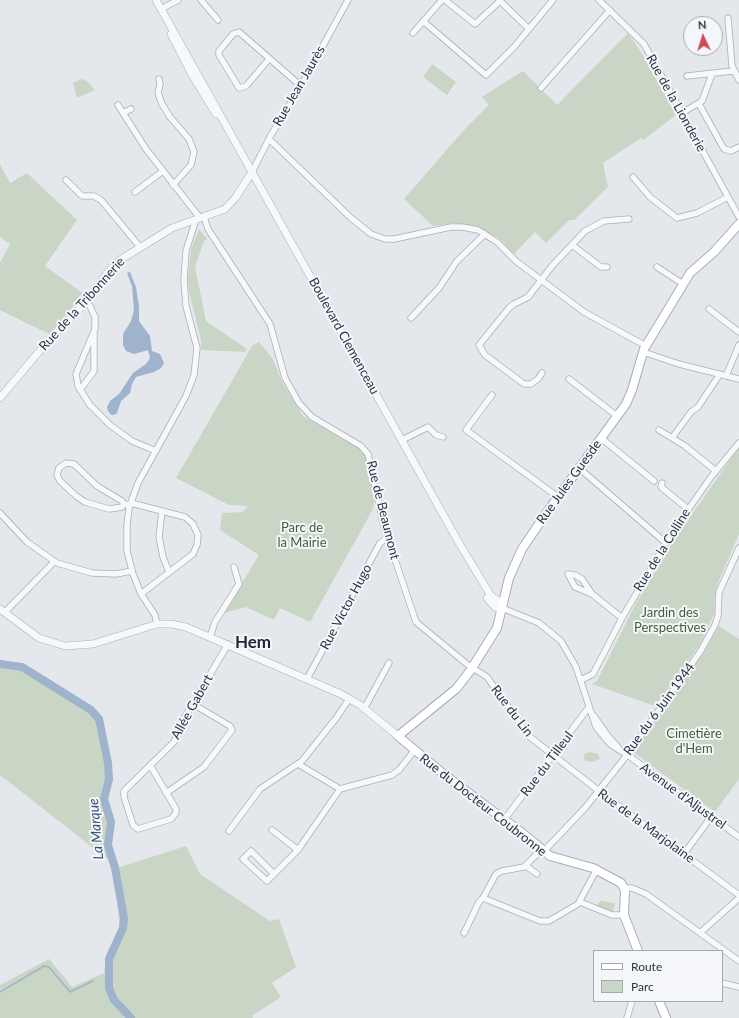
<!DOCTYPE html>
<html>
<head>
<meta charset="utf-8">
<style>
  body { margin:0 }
  #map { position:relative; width:739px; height:1018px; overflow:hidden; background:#e4e7ec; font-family:Lato,sans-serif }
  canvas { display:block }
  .legend { position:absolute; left:593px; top:950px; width:130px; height:52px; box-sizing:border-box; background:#f4f6f9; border:1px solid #a4a8b1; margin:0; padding:5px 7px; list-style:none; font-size:12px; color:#2b3445 }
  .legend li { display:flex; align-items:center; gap:8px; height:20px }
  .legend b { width:20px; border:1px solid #a4a8b1 }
  .north { position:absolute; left:683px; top:16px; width:40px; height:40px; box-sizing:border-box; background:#f4f6f9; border:1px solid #a4a8b1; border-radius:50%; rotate:356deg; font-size:11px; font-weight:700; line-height:16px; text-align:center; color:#2b3445 }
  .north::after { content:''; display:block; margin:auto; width:14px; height:18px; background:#d1495b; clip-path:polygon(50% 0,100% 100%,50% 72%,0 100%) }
</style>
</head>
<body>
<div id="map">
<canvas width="739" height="1018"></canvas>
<ul class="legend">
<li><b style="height:5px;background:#fff"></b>Route</li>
<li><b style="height:11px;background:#c9d6c5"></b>Parc</li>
</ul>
<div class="north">N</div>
</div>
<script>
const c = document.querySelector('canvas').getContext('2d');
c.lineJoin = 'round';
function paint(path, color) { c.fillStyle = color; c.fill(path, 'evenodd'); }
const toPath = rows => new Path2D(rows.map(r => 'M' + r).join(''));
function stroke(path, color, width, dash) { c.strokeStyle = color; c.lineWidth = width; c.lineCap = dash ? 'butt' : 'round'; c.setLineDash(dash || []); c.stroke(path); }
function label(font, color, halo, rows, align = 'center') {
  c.font = font + ' Lato,sans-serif'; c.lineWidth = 4; c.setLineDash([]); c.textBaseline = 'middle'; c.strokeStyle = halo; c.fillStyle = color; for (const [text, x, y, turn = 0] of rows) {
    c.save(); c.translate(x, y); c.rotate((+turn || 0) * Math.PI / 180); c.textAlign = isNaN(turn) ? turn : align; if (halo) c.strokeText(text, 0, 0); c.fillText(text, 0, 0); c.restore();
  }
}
const green = toPath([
  [628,33,642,54,676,115,643,140,641,138,603,163,608,187,574,220,569,220,546,243,535,232,514,254,499,238,475,226,452,223,433,226,404,199,463,131,489,105,482,97,523,71,557,105],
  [432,64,456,82,447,95,423,77],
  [81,79,87,81,95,90,77,98,73,83],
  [0,164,10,183,27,173,77,220,45,266,84,294,49,334,0,310,0,263,10,244,0,237],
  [199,229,207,239,204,241,195,267,206,321,247,349,245,352,201,350,201,340,189,291,188,278,191,249],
  [259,342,273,359,282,382,303,416,344,440,363,449,366,452,375,494,373,509,310,622,280,608,274,620,246,607,224,613,259,555,220,530,222,513,242,512,249,506,229,505,176,478,252,346],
  [739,447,739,534,717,585,714,600,715,612,699,646,655,706,592,684,597,681,636,603,676,537],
  [719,626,739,639,739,779,715,812,633,752,632,750,703,654],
  [0,668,21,671,36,680,45,676,98,713,104,730,112,775,107,799,113,825,111,850,120,867,186,846,200,874,270,921,279,919,296,967,272,983,281,997,252,1016,253,1018,0,1018,0,985,49,959,72,987,104,973,106,957,120,930,115,881,110,861,0,775],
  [590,752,598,754,600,759,592,762,585,761,584,754],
  [600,901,615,903,613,912,597,907]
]);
const water = toPath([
  [130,272,136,287,139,307,139,321,150,336,152,351,160,354,164,363,161,368,154,372,136,377,132,384,130,393,121,401,117,413,114,415,111,415,108,411,107,407,110,401,119,394,133,373,146,364,150,358,148,350,134,354,126,351,123,345,123,334,131,321,134,310,132,286,127,273]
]);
const stream = toPath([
  [0,992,44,966,49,967,70,992,93,981]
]);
const river = toPath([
  [0,664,22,667,91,710,99,719,108,763,109,779,104,799,111,822,108,845,115,868,124,918,123,928,109,959,109,988,114,1000,131,1018]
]);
const minor = toPath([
  [201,0,218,20],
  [445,0,475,24,500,1],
  [499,0,529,29],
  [599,0,644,44,739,217],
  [161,9,178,0],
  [728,18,732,66,739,80],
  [423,21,486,75,514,47,553,0],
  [413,33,442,0],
  [269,59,246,86,239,88,219,55,219,51,233,34,239,32,301,86],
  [687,76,733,71],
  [159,79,160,84,158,93,162,104,170,117,189,139,194,152,191,165,173,185],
  [541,88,610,10],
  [699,104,724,149,731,151,739,147],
  [118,105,146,149,200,218],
  [123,113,131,109],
  [682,113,702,101,712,74],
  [269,139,351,218,371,234,385,239,394,239,451,227,462,227,478,230,497,242,517,262,584,312,646,346],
  [252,172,271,135,301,86,348,0],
  [633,177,650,197,677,218,697,213,728,197],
  [66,180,82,196,94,196,101,200,140,247],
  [135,192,163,171],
  [204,217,208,229,270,324,285,378,299,403,312,417,361,446,368,454,384,527,416,622,468,665,487,677,530,737,599,791,739,895],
  [572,245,601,267,607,267],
  [657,267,683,284],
  [86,302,90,306,95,317,95,329,76,374,78,386,90,405,110,425,132,441,156,451],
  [709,309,739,332],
  [411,318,439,288,457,261,485,234],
  [643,352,679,364,739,379],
  [542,373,538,379,531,384,524,384,485,355,479,345,509,308,514,304,528,297,552,266,585,231,604,221,629,219],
  [726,376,739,345],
  [569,379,617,416],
  [80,390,94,371,94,333],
  [492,395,466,430,558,497],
  [659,430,685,446,716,471],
  [601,438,654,481],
  [672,438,691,412,698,407,720,374],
  [402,440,428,427,436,435,443,437],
  [579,468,666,543],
  [662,483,661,487,688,509],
  [131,503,185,517,193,524,198,535,197,545,193,554,141,594],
  [124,504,122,507,109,509,85,502,76,496,60,481,57,475,59,468,66,463,74,464,97,486,122,501,124,504,130,505],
  [162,511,159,537,163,557,169,572],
  [0,513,27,542,57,563,92,573,116,574,132,571],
  [592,594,575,587,568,574,575,575,582,579,592,594,622,618],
  [502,608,539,623,561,641,576,667,596,727,610,744,627,755],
  [5,612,54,562],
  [157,624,155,615,141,594,133,574,127,551,127,525,129,508,138,483,186,396,194,375,197,348,186,306,184,280,186,251,196,219],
  [210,637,215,622,239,584,234,567],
  [307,679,380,543,387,538],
  [581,680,593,674,622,618,671,534,711,477,739,443],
  [364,709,389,663],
  [594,716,608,736,618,747],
  [625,753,739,837],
  [298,764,340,789],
  [150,765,176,809,176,813,171,819,138,829,133,825,124,797,124,791,174,742,185,717,228,644],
  [166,793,204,767,232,730,230,726,193,704],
  [504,820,589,707],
  [272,830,298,850],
  [229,831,260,789,302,761,337,717,349,699],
  [684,854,711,817],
  [526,866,537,874],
  [274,874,251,851,243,859,267,881,298,850,340,789,392,775,399,770,414,751],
  [624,888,632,888,646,894,739,961],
  [483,898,540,921,549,921,578,904,597,869],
  [580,902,612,915,624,915],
  [701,932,739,898],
  [464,933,479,902,483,898,496,874,502,871,524,867,540,851,544,851,585,808,627,755,700,652,715,625,718,616,719,592,739,548],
  [722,983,739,987],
  [627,1018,632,1001]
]);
const tertiary = toPath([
  [156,0,459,543,491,596,503,604],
  [171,34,192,75,216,114],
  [0,398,48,341,88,300,108,272,120,260,172,228,225,209,236,197,252,172],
  [487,598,495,607,502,610],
  [0,609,39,638,65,646,93,644,157,624,171,624,186,627,341,694,360,705,398,736]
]);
const secondary = toPath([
  [638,951,624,915,625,890,621,883,593,868,550,856,526,836,446,776,398,736,456,689,470,671,497,628,509,578,522,549,545,515,626,404,632,390,644,349,690,273,714,252,739,224],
  [659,1001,666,1018]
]);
const streetNames = [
  ["Rue Jean Jaurès",299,86,-60],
  ["Rue de la Lionderie",676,103,61],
  ["Rue de la Tribonnerie",82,304,-48],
  ["Boulevard Clemenceau",344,336,61],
  ["Rue Jules Guesde",569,482,-54],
  ["Rue de Beaumont",383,510,76],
  ["Rue de la Colline",662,550,-58],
  ["Rue Victor Hugo",346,607,-62],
  ["Allée Gabert",192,707,-61],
  ["Rue du 6 Juin 1944",659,709,-54],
  ["Rue du Lin",512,711,53],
  ["Rue du Tilleul",547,764,-53],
  ["Avenue d'Aljustrel",683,796,36],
  ["Rue du Docteur Coubronne",483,805,38],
  ["Rue de la Marjolaine",646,826,36]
];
const parkNames = [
  ["Parc de",302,528],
  ["la Mairie",302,543],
  ["Jardin des",670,613],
  ["Perspectives",670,628],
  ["Cimetière",694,734],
  ["d'Hem",694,749]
];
const waterNames = [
  ["La Marque",96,829,-95]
];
const districtNames = [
  ["Hem",253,643]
];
paint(green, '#c9d6c5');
paint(water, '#9fb4cc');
stroke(stream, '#9fb4cc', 1.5);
stroke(river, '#9fb4cc', 8);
stroke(minor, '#a9aeb7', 7);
stroke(tertiary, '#a9aeb7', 8);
stroke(secondary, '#a9aeb7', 10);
stroke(minor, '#f7f8fa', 5.5);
stroke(tertiary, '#f7f8fa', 7);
stroke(secondary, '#fff', 8);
label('13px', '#2b3445', '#f4f6f9', streetNames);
label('13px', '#3f6138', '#f4f6f9', parkNames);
label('italic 14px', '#34527a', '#f4f6f9', waterNames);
label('bold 17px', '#1d2536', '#f4f6f9', districtNames);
</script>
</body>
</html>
